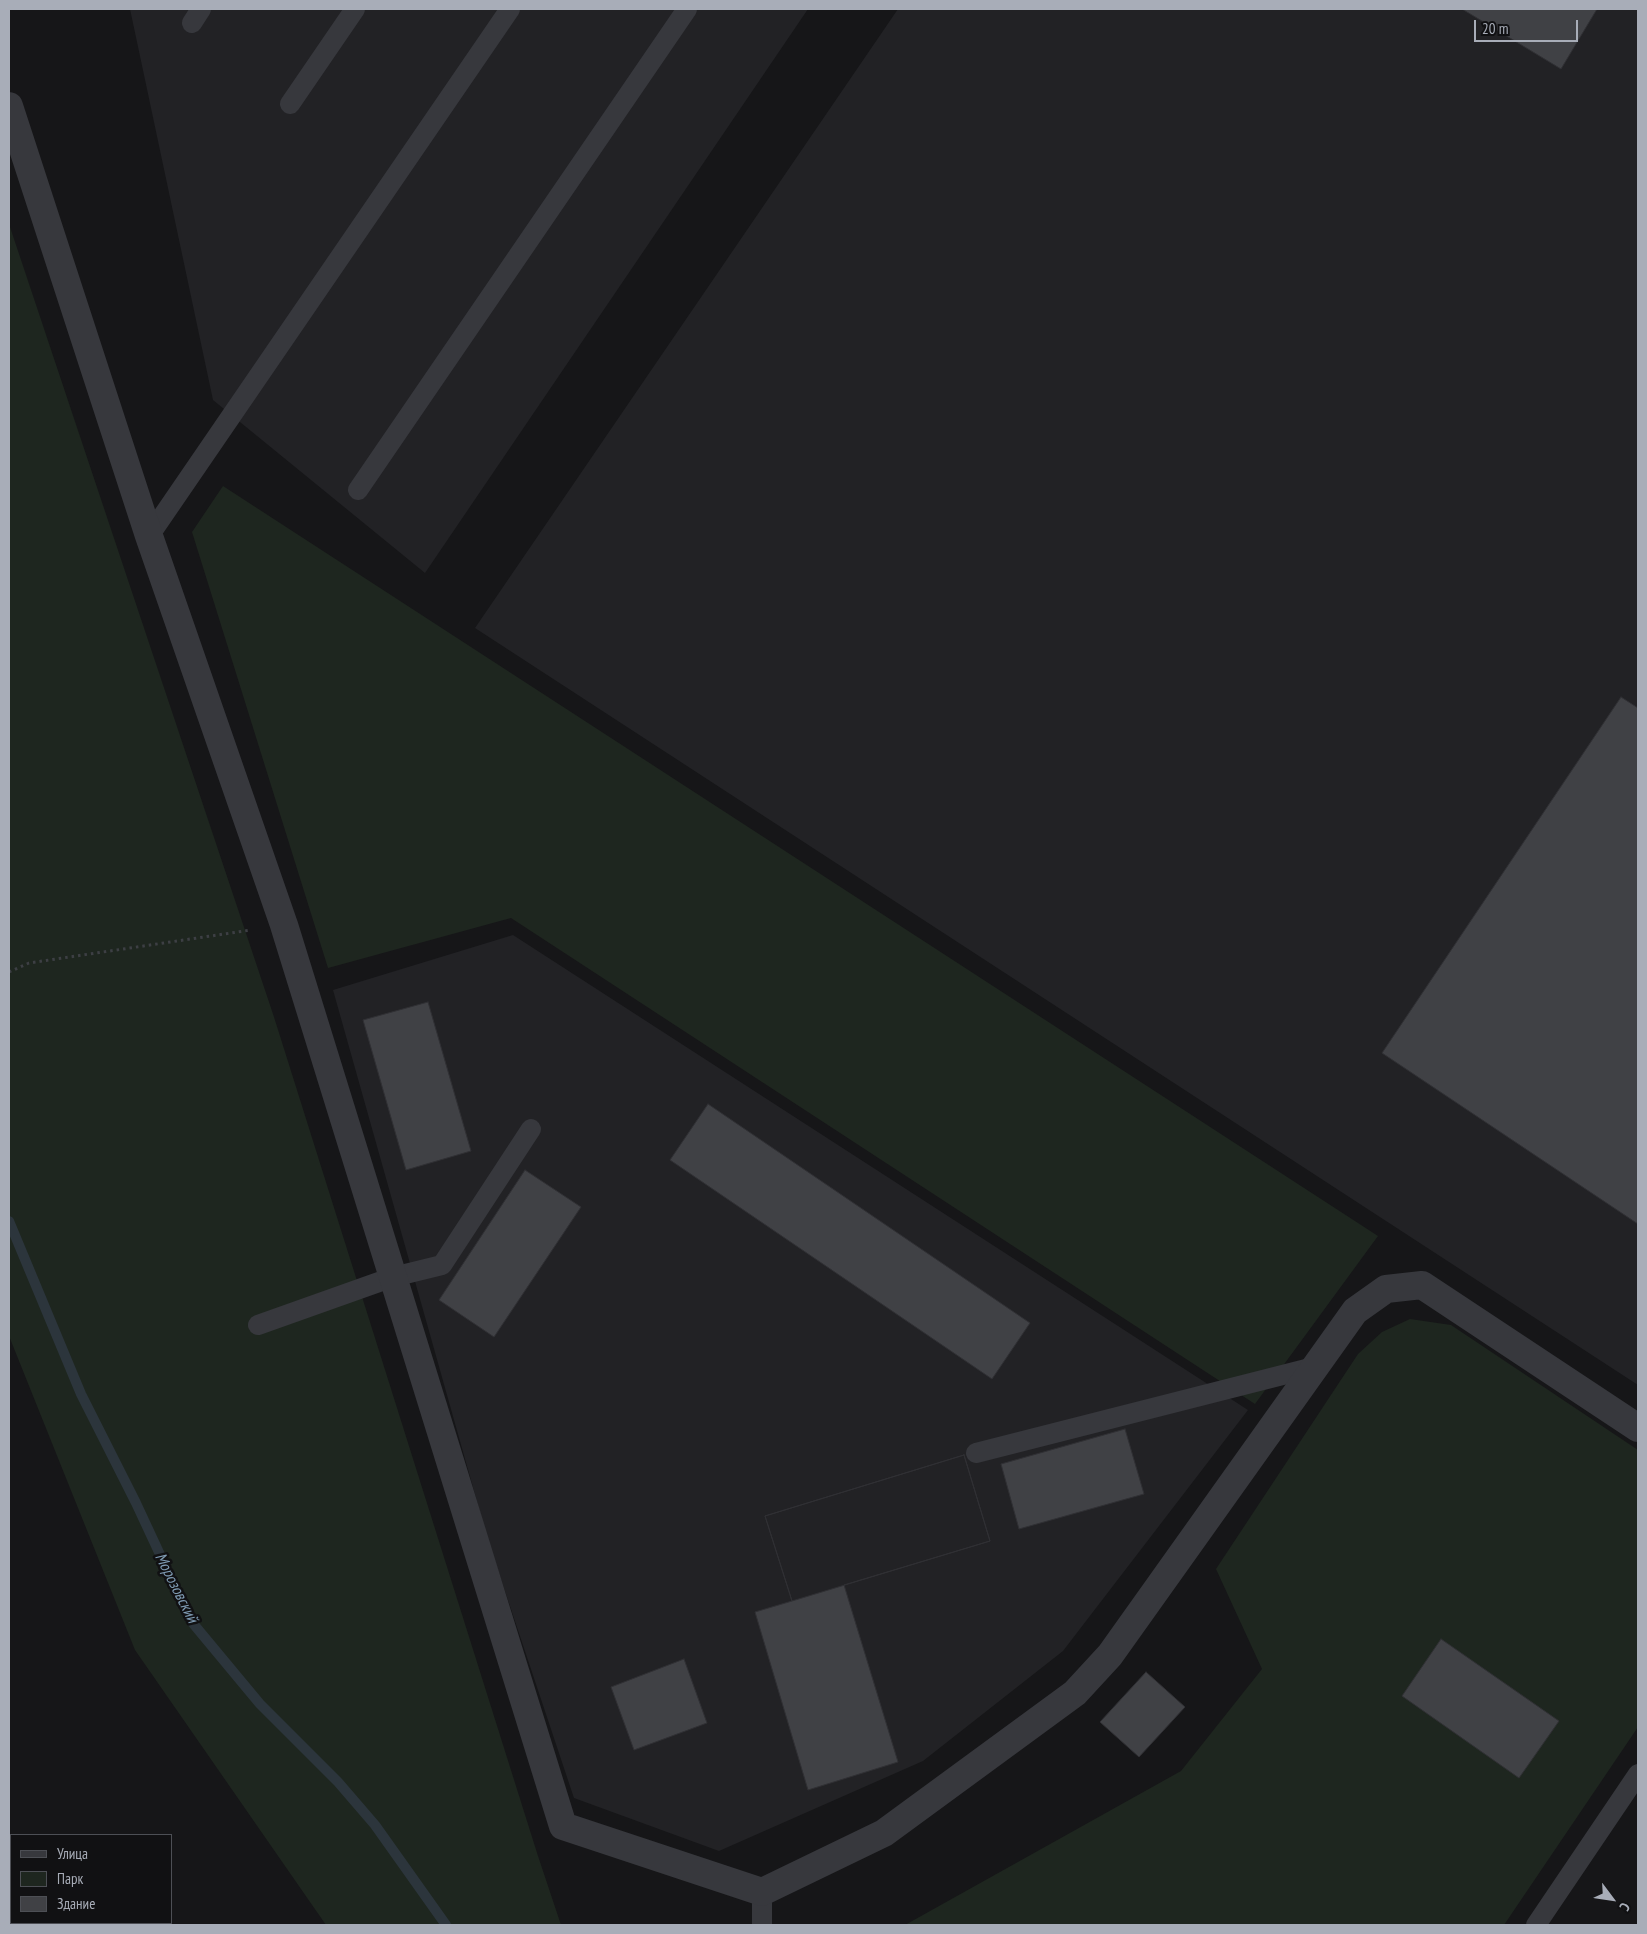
<!DOCTYPE html>
<html>
<head>
<meta charset="utf-8">
<style>
  body { margin:0 }
  #map { position:relative; width:1647px; height:1934px; overflow:hidden; background:#161618; font-family:"PT Sans Narrow",sans-serif }
  canvas { display:block }
  .frame { position:absolute; inset:0; border:10px solid #a8adb8; pointer-events:none }
  .legend { position:absolute; left:10px; top:1834px; width:162px; height:90px; box-sizing:border-box; background:#111113; border:1px solid #4d4f55; margin:0; padding:6px 9px; list-style:none; font-size:15px; color:#a8adb8 }
  .legend li { display:flex; align-items:center; gap:10px; height:25px }
  .legend b { width:25px; border:1px solid #4d4f55 }
  .north { position:absolute; left:1587px; top:1874px; width:50px; height:50px; -webkit-text-stroke:4px #111113; paint-order:stroke; rotate:121deg; font-size:14px; font-weight:700; line-height:20px; text-align:center; color:#a8adb8 }
  .north::after { content:''; display:block; margin:auto; width:18px; height:22px; background:#a8adb8; clip-path:polygon(50% 0,100% 100%,50% 72%,0 100%) }
  .scale { position:absolute; left:1474px; top:20px; width:104px; height:22px; box-sizing:border-box; border:2px solid #a8adb8; border-top:0; padding-left:6px; font-size:15px; line-height:18px; white-space:nowrap; color:#a8adb8; -webkit-text-stroke:4px #111113; paint-order:stroke }
</style>
</head>
<body>
<div id="map">
<canvas width="1647" height="1934"></canvas>
<div class="frame"></div>
<ul class="legend">
<li><b style="height:6px;background:#37383d"></b>Улица</li>
<li><b style="height:14px;background:#1e261f"></b>Парк</li>
<li><b style="height:14px;background:#404145"></b>Здание</li>
</ul>
<div class="north">С</div>
<div class="scale">20 m</div>
</div>
<script>
const c = document.querySelector('canvas').getContext('2d');
c.lineJoin = 'round';
function paint(path, color) { c.fillStyle = color; c.fill(path, 'evenodd'); }
const toPath = rows => new Path2D(rows.map(r => 'M' + r).join(''));
function stroke(path, color, width, dash) { c.strokeStyle = color; c.lineWidth = width; c.lineCap = dash ? 'butt' : 'round'; c.setLineDash(dash || []); c.stroke(path); }
function label(font, color, halo, rows, align = 'center') {
  c.font = font + ' "PT Sans Narrow",sans-serif'; c.lineWidth = 5; c.setLineDash([]); c.textBaseline = 'middle'; c.strokeStyle = halo; c.fillStyle = color; for (const [text, x, y, turn = 0] of rows) {
    c.save(); c.translate(x, y); c.rotate((+turn || 0) * Math.PI / 180); c.textAlign = isNaN(turn) ? turn : align; if (halo) c.strokeText(text, 0, 0); c.fillText(text, 0, 0); c.restore();
  }
}
const built = toPath([
  [130,9,808,9,425,573,213,400],
  [898,9,1638,9,1638,1385,475,628],
  [513,935,1248,1410,1063,1651,923,1761,719,1851,574,1798,487,1537,333,990]
]);
const green = toPath([
  [9,224,274,1017,538,1856,561,1925,326,1925,135,1650,9,1336],
  [223,486,1378,1236,1255,1404,511,918,328,968,192,532],
  [1410,1319,1451,1325,1638,1450,1638,1727,1504,1925,905,1925,1181,1771,1262,1669,1216,1569,1358,1354,1382,1332]
]);
const stream = toPath([
  [9,1221,81,1394,136,1503,191,1621,260,1704,338,1782,375,1825,446,1925]
]);
const building = toPath([
  [1462,9,1597,9,1561,69,1462,9],
  [1621,697,1638,708,1638,1224,1382,1053,1621,697],
  [428,1002,471,1151,406,1170,363,1020,428,1002],
  [708,1104,1030,1323,992,1379,670,1160,708,1104],
  [525,1170,581,1207,494,1337,439,1300,525,1170],
  [1125,1429,1144,1494,1019,1529,1001,1464,1125,1429],
  [964,1455,990,1541,844,1585,898,1762,808,1790,755,1612,792,1601,765,1516,964,1455],
  [964,1455,990,1541,792,1601,765,1516,964,1455],
  [1441,1639,1559,1721,1519,1778,1402,1696,1441,1639],
  [684,1659,707,1723,634,1750,611,1687,684,1659],
  [1146,1672,1185,1707,1139,1757,1100,1722,1146,1672]
]);
const path = toPath([
  [9,972,29,963,251,930]
]);
const lane = toPath([
  [192,23,201,9],
  [290,104,355,9],
  [358,490,687,9],
  [149,536,510,9],
  [258,1325,393,1277,442,1265,531,1129],
  [976,1453,1314,1367],
  [762,1892,762,1925],
  [1536,1925,1638,1774]
]);
const street = toPath([
  [9,106,149,536,284,925,563,1826,762,1892,884,1833,1075,1693,1110,1655,1355,1311,1386,1289,1422,1285,1638,1428]
]);
const waterNames = [
  ["Морозовский",176,1588,63]
];
paint(built, '#222225');
paint(green, '#1e261f');
stroke(stream, '#2c353c', 10);
paint(building, '#404145');
stroke(building, '#303034', 1);
stroke(path, '#3d3f44', 3, [2.5, 4]);
stroke(lane, '#37383d', 20);
stroke(street, '#37383d', 28);
label('italic 16px', '#7f9bb3', '#111113', waterNames);
</script>
</body>
</html>
